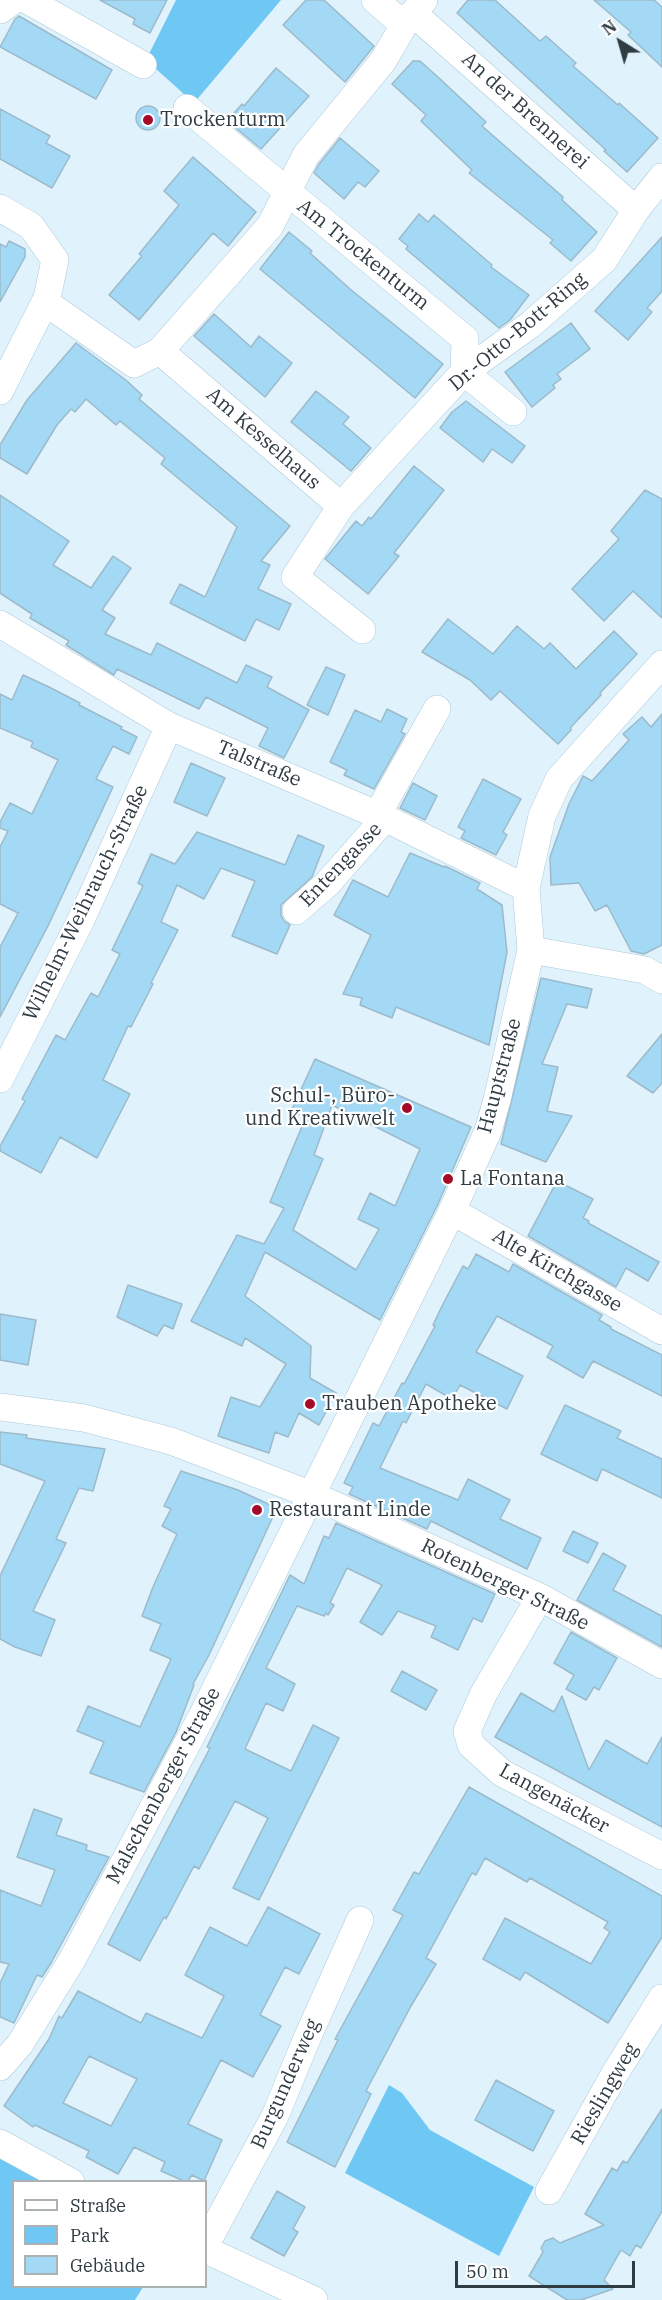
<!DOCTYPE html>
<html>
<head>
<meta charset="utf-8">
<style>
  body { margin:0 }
  #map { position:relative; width:662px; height:2300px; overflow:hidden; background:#e0f3fd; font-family:"IBM Plex Serif",serif }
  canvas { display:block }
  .legend { position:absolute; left:12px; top:2180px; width:195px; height:108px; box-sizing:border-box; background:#fff; border:2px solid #acb1b3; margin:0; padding:8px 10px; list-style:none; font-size:18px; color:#2f3c42 }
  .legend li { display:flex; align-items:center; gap:12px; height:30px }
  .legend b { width:30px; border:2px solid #acb1b3 }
  .north { position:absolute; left:590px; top:12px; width:60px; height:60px; -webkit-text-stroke:4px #fff; paint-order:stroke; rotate:323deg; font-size:16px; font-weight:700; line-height:24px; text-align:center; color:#2f3c42 }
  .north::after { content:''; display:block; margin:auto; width:21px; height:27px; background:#2f3c42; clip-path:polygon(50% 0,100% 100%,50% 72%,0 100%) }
  .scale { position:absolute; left:455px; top:2261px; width:180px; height:27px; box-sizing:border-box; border:3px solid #2f3c42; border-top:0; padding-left:8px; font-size:18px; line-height:21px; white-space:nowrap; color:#2f3c42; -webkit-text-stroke:4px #fff; paint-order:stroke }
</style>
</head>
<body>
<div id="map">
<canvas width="662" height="2300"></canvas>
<ul class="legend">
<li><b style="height:8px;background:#fff"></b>Straße</li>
<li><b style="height:16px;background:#6fc8f3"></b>Park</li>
<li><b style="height:16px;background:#a3d9f5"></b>Gebäude</li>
</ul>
<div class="north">N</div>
<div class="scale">50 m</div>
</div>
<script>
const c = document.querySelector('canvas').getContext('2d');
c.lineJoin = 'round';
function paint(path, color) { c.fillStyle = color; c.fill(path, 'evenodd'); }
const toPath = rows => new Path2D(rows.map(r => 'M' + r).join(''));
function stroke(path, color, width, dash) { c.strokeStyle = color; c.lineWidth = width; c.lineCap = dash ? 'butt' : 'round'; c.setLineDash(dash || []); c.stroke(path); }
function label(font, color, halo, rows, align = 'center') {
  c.font = font + ' "IBM Plex Serif",serif'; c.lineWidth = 4.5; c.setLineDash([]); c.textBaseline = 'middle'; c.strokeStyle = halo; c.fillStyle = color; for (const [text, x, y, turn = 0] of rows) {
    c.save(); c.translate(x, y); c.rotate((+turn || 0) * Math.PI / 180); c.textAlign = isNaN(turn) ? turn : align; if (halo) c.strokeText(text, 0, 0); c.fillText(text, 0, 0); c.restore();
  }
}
const green = toPath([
  [176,0,281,0,194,103,146,60],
  [389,2085,402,2093,430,2130,534,2187,499,2256,345,2173],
  [0,2158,42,2181,14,2182,14,2286,143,2287,135,2300,0,2300]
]);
const building = toPath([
  [100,0,167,0,150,33,133,24,135,19,100,0],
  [306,0,324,0,374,46,345,82,283,25,306,0],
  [468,0,495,0,540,41,546,36,576,63,573,66,618,105,619,103,658,138,627,172,604,151,606,150,457,13,468,0],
  [594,0,654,0,662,7,662,67,628,35,631,32,594,0],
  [19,16,112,70,96,99,0,47,15,19,19,16],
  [413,61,420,61,439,78,486,122,482,126,563,197,562,200,597,232,571,261,550,243,553,240,469,173,472,170,421,121,426,115,392,84,413,61],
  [276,68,309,96,261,149,227,121,242,104,244,106,276,68],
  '136 118a12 12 0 1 1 24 0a12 12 0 1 1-24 0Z',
  [0,109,50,136,46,143,70,156,52,188,0,159,0,109],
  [340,138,379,171,365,187,358,182,344,199,314,173,319,164,340,138],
  [193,157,256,212,228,246,213,233,139,320,109,295,142,256,139,254,179,205,164,191,193,157],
  [419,214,428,222,434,215,492,265,491,267,529,295,510,320,499,328,406,249,408,246,399,239,419,214],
  [289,232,312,251,310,253,350,289,443,364,415,398,260,269,289,232],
  [662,237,662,291,647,308,652,312,628,340,595,311,662,237],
  [9,241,25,249,25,257,0,302,0,244,6,247,9,241],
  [214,314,251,347,259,336,292,363,265,397,194,336,214,314],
  [571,323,590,349,557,374,561,379,553,385,555,388,532,407,505,372,571,323],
  [76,343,127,381,142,395,139,399,290,526,261,561,270,565,258,589,291,604,279,630,256,619,245,641,170,603,180,584,205,597,237,527,161,464,165,458,120,421,116,425,86,399,75,412,71,409,57,425,27,474,0,458,0,445,27,400,76,343],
  [316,391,349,417,343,424,371,448,351,471,291,422,316,391],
  [466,401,525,446,512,463,492,449,483,462,440,428,452,412,466,401],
  [414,466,444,490,394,553,399,556,368,594,325,559,356,521,362,526,369,517,371,519,414,466],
  [645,490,662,499,662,618,633,591,604,621,572,589,619,539,611,531,645,490],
  [0,495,69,541,53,565,91,588,113,556,131,568,102,610,115,618,105,634,151,655,157,643,237,683,246,665,272,677,267,687,309,710,284,758,259,746,268,728,206,697,199,709,117,669,114,675,66,645,69,641,30,618,32,614,0,593,0,495],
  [448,619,493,654,517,626,544,649,550,643,576,669,614,631,637,654,600,693,601,695,571,727,571,730,558,744,500,691,491,700,470,680,422,652,448,619],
  [326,667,345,675,328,715,307,705,326,667],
  [23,675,49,687,80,703,79,705,122,727,121,729,137,737,129,754,113,746,96,779,113,787,48,926,0,1017,0,947,18,913,0,904,0,847,8,831,0,828,0,822,10,803,32,814,58,760,31,747,33,742,0,728,0,694,12,700,23,675],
  [387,709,407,719,401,732,405,734,374,789,344,775,347,770,330,762,355,710,381,722,387,709],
  [662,714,662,945,644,954,631,951,607,905,595,911,579,883,551,885,550,857,569,804,583,776,592,781,629,740,623,734,642,717,651,727,662,714],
  [191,763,225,778,207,816,174,802,191,763],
  [483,779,521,799,503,832,507,835,496,855,461,838,465,831,458,827,483,779],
  [413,783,437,796,425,820,400,808,413,783],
  [197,832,285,865,298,835,324,846,312,877,281,905,281,915,284,921,290,925,277,954,232,936,255,881,221,868,204,899,177,885,161,922,178,930,151,983,153,984,131,1027,128,1026,103,1080,130,1094,97,1158,60,1137,41,1173,0,1151,0,1146,25,1101,22,1099,56,1035,65,1040,91,993,98,997,120,954,112,950,143,886,138,883,151,854,175,864,197,832],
  [410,853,444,867,445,866,480,883,477,889,502,905,507,952,489,1045,396,1007,392,1018,360,1005,362,998,343,994,371,935,334,915,353,880,388,897,410,853],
  [541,978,592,989,587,1008,567,1004,542,1064,558,1067,547,1111,572,1116,546,1162,501,1144,541,978],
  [662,1034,662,1083,653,1093,627,1076,662,1034],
  [315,1059,471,1127,438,1204,380,1320,265,1252,245,1296,311,1346,310,1378,336,1393,319,1425,299,1413,288,1437,275,1432,269,1453,218,1436,231,1397,260,1407,286,1364,245,1338,242,1346,191,1321,237,1235,264,1244,284,1208,270,1202,306,1117,291,1111,315,1059],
  [332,1105,420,1149,395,1206,370,1193,358,1219,379,1229,356,1270,293,1230,323,1159,314,1155,332,1105],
  [557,1181,593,1199,583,1218,589,1221,588,1223,659,1262,648,1281,626,1268,616,1287,528,1236,557,1181],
  [476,1254,509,1272,513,1264,602,1315,599,1320,611,1327,611,1329,662,1355,662,1396,593,1361,583,1378,547,1357,553,1346,497,1316,476,1352,523,1376,507,1409,460,1385,452,1399,426,1384,406,1423,403,1421,380,1468,458,1500,468,1479,510,1500,500,1519,541,1538,527,1569,431,1521,427,1529,349,1494,353,1487,344,1483,373,1423,379,1426,402,1383,404,1384,435,1326,433,1325,442,1306,463,1266,468,1269,476,1254],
  [128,1285,182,1304,173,1329,164,1325,157,1336,117,1317,128,1285],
  [0,1314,36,1320,28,1365,0,1360,0,1314],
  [565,1405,621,1431,617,1438,662,1459,662,1498,602,1469,597,1481,541,1454,565,1405],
  [0,1432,27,1435,26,1438,105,1449,93,1491,79,1488,56,1539,66,1543,33,1611,55,1620,41,1656,15,1647,0,1639,0,1576,45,1481,0,1464,0,1432],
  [181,1471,238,1490,277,1508,209,1655,193,1684,194,1685,176,1732,144,1792,90,1773,104,1742,77,1731,88,1706,140,1727,171,1659,150,1650,161,1624,142,1616,153,1587,177,1534,162,1526,171,1509,164,1506,181,1471],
  [336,1523,495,1594,482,1622,473,1618,458,1650,431,1637,436,1626,398,1611,382,1635,360,1622,382,1585,347,1568,330,1603,334,1605,328,1615,326,1613,324,1616,297,1606,266,1668,295,1684,283,1711,266,1703,245,1749,291,1771,313,1725,339,1738,259,1900,233,1888,268,1818,235,1801,199,1869,194,1866,166,1919,164,1917,140,1961,108,1944,210,1748,207,1747,290,1575,304,1584,324,1536,329,1538,336,1523],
  [573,1531,598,1543,588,1563,563,1551,573,1531],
  [603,1553,626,1566,613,1590,662,1616,662,1647,577,1600,603,1553],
  [571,1632,617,1658,599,1690,594,1687,586,1700,566,1689,574,1675,554,1663,571,1632],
  [402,1671,437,1690,426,1710,391,1691,402,1671],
  [521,1693,554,1712,562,1696,589,1770,606,1740,647,1764,662,1737,662,1827,495,1737,521,1693],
  [469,1787,662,1896,662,1937,608,2023,525,1972,520,1980,483,1959,505,1918,591,1964,610,1932,604,1928,608,1922,530,1878,527,1882,485,1858,476,1875,472,1873,426,1958,436,1964,411,2006,366,2091,371,2094,335,2167,287,2142,338,2040,335,2039,403,1915,393,1910,414,1872,419,1874,469,1787],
  [34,1809,62,1819,56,1835,87,1845,86,1850,109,1857,51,1963,42,1977,37,1975,14,2023,0,2017,0,1983,9,1964,0,1962,0,1890,41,1906,55,1870,17,1857,34,1809],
  [268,1907,320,1934,299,1974,285,1967,260,2015,281,2026,253,2077,221,2060,188,2124,222,2140,204,2181,192,2175,188,2181,184,2181,161,2171,165,2162,134,2147,118,2174,86,2157,89,2151,35,2125,33,2127,4,2106,49,2039,59,2016,62,2018,78,1991,141,2023,146,2013,202,2038,224,1996,185,1975,210,1927,247,1946,268,1907],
  [89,2056,137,2079,111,2126,63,2103,89,2056],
  [496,2080,554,2111,533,2151,475,2120,496,2080],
  [662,2109,662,2211,641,2248,636,2245,630,2256,621,2250,604,2280,613,2289,581,2300,567,2300,529,2276,543,2252,541,2248,545,2241,553,2238,560,2243,604,2225,585,2214,612,2168,617,2171,623,2161,627,2163,662,2109],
  [277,2191,305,2207,293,2229,298,2232,284,2256,251,2238,277,2191]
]);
const minor = toPath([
  [27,0,143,65],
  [375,0,404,25],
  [0,10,14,0],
  [413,13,636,210],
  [187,108,465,339,464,372,513,412],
  [0,208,31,226,55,260,47,298,0,391],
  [45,302,134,364,160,351,341,506],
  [160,351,270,226,306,155,383,61,404,25,424,0],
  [0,624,169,726,385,818,526,888],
  [362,630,295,577,341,506,464,372,530,325,604,260,636,210,662,177],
  [377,815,437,709],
  [296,911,327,884,385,818],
  [531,950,645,970,662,980],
  [0,1079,81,920,169,726],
  [452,1211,662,1331],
  [0,1407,84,1418,171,1441,312,1495,540,1597,662,1665],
  [540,1597,484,1693,467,1731,471,1745,502,1773,662,1856],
  [0,2067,20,2044,72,1960,203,1714,452,1211,488,1131,497,1100,531,950,526,888,542,816,559,779,662,664],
  [0,2143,71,2182],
  [549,2191,614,2075,662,1998],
  [206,2244,275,2116,308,2036,360,1920],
  [206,2250,314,2300]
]);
const markers = [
  [148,120,6,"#a50a29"],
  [407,1108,6,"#a50a29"],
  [448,1179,6,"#a50a29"],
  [310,1404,6,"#a50a29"],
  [257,1510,6,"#a50a29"]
];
const streetNames = [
  ["An der Brennerei",525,111,42],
  ["Am Trockenturm",363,255,39],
  ["Dr.-Otto-Bott-Ring",518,332,-40],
  ["Am Kesselhaus",263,439,41],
  ["Talstraße",259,764,23],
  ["Entengasse",341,865,-46],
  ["Wilhelm-Weihrauch-Straße",86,903,-64],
  ["Hauptstraße",500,1076,-75],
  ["Alte Kirchgasse",557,1271,30],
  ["Rotenberger Straße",505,1585,26],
  ["Malschenberger Straße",164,1786,-62],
  ["Langenäcker",554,1799,29],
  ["Burgunderweg",286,2084,-66],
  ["Rieslingweg",605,2094,-60]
];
const poiNames = [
  ["Trockenturm",160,120],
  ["Schul-, Büro-",395,1096,"right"],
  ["und Kreativwelt",395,1119,"right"],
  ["La Fontana",460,1179],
  ["Trauben Apotheke",322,1404],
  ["Restaurant Linde",269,1510]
];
paint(green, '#6fc8f3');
paint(building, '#a3d9f5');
stroke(building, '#9cbaca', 1.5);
stroke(minor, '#abc9d9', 28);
stroke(minor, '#fff', 27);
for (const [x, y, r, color] of markers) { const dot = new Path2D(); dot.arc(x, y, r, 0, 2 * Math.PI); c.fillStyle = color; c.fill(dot); stroke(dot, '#fff', 2); }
label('20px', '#2f3c42', '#fff', streetNames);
label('20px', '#2f3c42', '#fff', poiNames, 'left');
</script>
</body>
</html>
